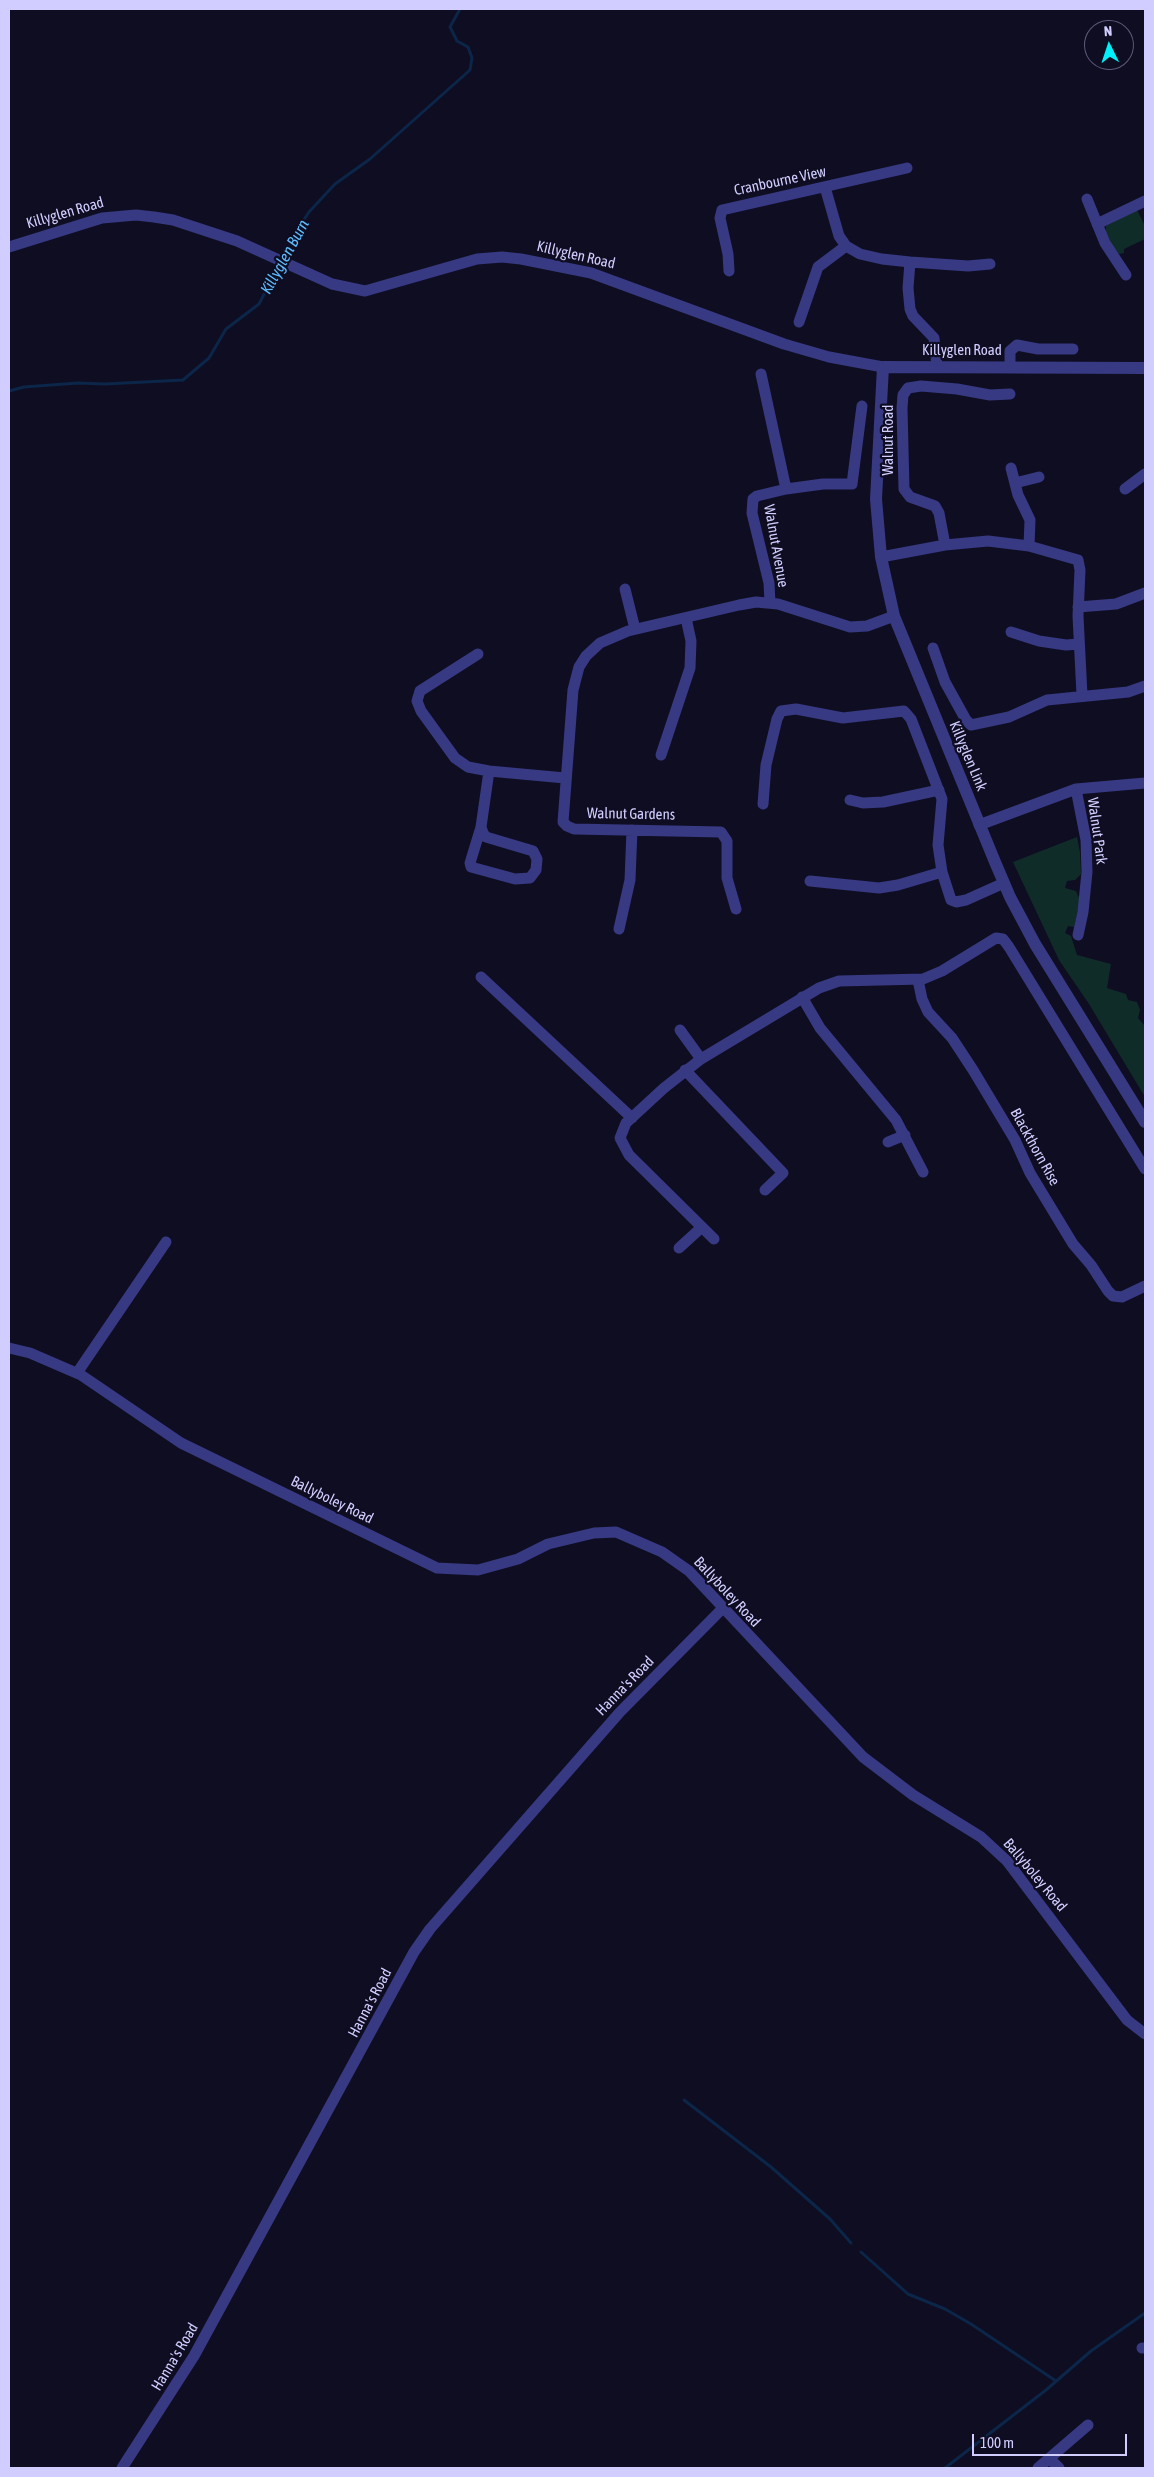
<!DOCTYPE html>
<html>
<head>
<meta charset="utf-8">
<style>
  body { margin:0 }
  #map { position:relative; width:1154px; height:2477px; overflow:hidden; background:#0f0d22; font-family:"Asap Condensed",sans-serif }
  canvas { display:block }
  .frame { position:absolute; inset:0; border:10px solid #d1ceff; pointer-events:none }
  .north { position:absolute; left:1084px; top:20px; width:50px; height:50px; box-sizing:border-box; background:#0f0d22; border:1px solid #5d5a7a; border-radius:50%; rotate:356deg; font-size:14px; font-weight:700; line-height:20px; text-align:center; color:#d1ceff }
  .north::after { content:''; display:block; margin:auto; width:18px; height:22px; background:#00f0f9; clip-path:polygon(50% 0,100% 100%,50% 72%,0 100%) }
  .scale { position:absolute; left:972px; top:2434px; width:155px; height:22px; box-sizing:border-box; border:2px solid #d1ceff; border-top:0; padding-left:6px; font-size:15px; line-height:18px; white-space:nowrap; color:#d1ceff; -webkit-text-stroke:4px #0f0d22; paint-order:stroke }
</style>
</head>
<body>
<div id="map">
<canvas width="1154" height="2477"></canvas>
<div class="frame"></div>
<div class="north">N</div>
<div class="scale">100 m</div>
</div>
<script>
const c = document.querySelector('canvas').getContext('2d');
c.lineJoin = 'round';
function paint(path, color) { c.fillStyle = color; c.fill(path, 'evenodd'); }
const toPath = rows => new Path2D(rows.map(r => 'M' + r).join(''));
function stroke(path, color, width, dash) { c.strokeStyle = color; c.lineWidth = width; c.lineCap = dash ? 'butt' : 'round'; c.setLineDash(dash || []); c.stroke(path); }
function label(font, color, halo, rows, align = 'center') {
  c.font = font + ' "Asap Condensed",sans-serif'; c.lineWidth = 4.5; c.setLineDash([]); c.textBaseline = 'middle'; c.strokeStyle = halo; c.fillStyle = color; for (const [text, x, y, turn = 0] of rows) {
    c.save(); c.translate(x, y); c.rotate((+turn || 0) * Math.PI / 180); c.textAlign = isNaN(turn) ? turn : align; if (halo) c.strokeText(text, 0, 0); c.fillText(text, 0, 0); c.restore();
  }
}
const green = toPath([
  [1137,210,1145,226,1145,239,1124,249,1124,253,1119,254,1106,239,1109,238,1106,233,1106,226],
  [1077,837,1080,853,1081,874,1075,880,1067,881,1065,888,1076,891,1080,900,1074,927,1068,926,1065,933,1071,936,1077,955,1111,964,1107,988,1126,994,1128,1000,1137,1002,1140,1010,1138,1018,1145,1026,1145,1097,1089,1004,1059,960,1013,862]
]);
const stream = toPath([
  [9,391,24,387,78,383,105,384,183,380,209,358,226,329,259,304,299,227,309,212,335,184,370,159,470,70,472,58,468,47,457,41,450,27,460,9],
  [684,2100,771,2167,830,2219,851,2243],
  [861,2252,908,2294,945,2309,971,2324,1056,2381],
  [945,2468,1046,2390,1091,2351,1145,2313]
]);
const minor = toPath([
  [825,187,839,236,846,246,860,254,882,259,910,262,968,266,990,264],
  [1087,199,1105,243,1126,275],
  [1097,224,1145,201],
  [9,247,102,218,136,215,154,217,173,220,237,241,332,284,365,291,477,259,502,257,521,259,591,273,784,344,829,357,883,367],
  [910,262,908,288,910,309,913,316,934,338,937,366],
  [729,271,728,254,720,218,722,210,907,168],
  [799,322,818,267,846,246],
  [1010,367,1010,351,1017,345,1038,349,1073,349],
  [761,374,786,489],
  [1011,468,1018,495,1030,520,1029,546],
  [1015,483,1039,477],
  [1125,489,1145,474],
  [945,545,939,513,935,506,910,497,904,489,902,408,903,395,908,388,921,386,957,389,990,395,1010,394],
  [881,557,945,545,988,541,1029,546,1078,560,1080,570,1078,616,1082,695],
  [625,589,635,629],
  [770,603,769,583,752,513,753,499,757,496,786,489,823,484,852,484,862,406],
  [1078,607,1116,604,1145,593],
  [1011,632,1039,641,1066,645,1079,644],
  [933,648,945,682,966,720,971,725,1009,717,1047,700,1128,692,1145,686],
  [478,654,420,691,417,701,421,711,455,758,468,767,489,771,565,778],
  [661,755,690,668,691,641,686,618],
  [1076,789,1086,840,1087,872,1083,912,1078,935],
  [850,800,863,803,883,802,939,790],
  [763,804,766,765,777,719,781,711,796,709,843,718,904,711,911,719,942,799,938,845,942,872,951,900,956,902,966,900,1004,883],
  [979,825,1076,789,1145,783],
  [481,827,470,863,471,867,515,879,530,878,536,870,537,859,533,851,486,837,483,833,481,827,489,771],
  [810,881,879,888,898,885,942,872],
  [736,909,727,878,727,841,721,832,574,829,567,826,563,822,573,690,579,667,586,656,600,643,628,631,739,605,756,602,778,604,850,627,867,626,894,616],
  [619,929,630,880,632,830],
  [481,977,632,1118],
  [918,980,922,999,928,1012,952,1038,973,1070,1015,1140,1030,1173,1073,1244,1091,1265,1108,1291,1113,1296,1122,1297,1145,1286],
  [802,997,820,1028,896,1120,923,1172],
  [680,1030,701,1059],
  [685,1070,783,1173,765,1190],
  [888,1142,905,1135],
  [714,1239,629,1155,620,1138,626,1123,664,1088,701,1059,819,988,839,981,923,979,942,971,996,938,1003,939,1009,947,1145,1169],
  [679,1248,702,1227],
  [9,1348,30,1353,81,1375,181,1443,437,1568,478,1570,518,1559,548,1544,594,1533,616,1532,662,1552,689,1571,863,1757,913,1795,981,1837,1007,1861,1127,2020,1145,2034],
  [77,1373,166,1242],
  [1142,2348,1145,2348],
  [1050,2459,1059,2468],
  [122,2468,194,2356,414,1952,430,1929,620,1712,722,1609],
  [1038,2468,1088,2425]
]);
const tertiary = toPath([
  [1145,368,883,367,876,499,881,557,894,616,995,862,1010,897,1035,944,1145,1122]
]);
const streetNames = [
  ["Cranbourne View",780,181,-12],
  ["Killyglen Road",65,213,-16],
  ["Killyglen Road",576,255,13],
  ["Killyglen Road",962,350],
  ["Walnut Road",888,440,-90],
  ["Walnut Avenue",776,546,80],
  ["Killyglen Link",968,756,67],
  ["Walnut Gardens",631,814,1],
  ["Walnut Park",1097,831,82],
  ["Blackthorn Rise",1035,1147,61],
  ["Ballyboley Road",332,1500,26],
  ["Ballyboley Road",727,1592,47],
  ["Hanna's Road",625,1686,-46],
  ["Ballyboley Road",1035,1875,50],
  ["Hanna's Road",370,2003,-62],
  ["Hanna's Road",175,2357,-59]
];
const waterNames = [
  ["Killyglen Burn",285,257,-61]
];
paint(green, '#102c29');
stroke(stream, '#0b2648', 3);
stroke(minor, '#373982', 11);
stroke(tertiary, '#373982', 12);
label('15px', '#d1ceff', '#0f0d22', streetNames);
label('italic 16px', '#5cbeff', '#0f0d22', waterNames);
</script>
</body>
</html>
